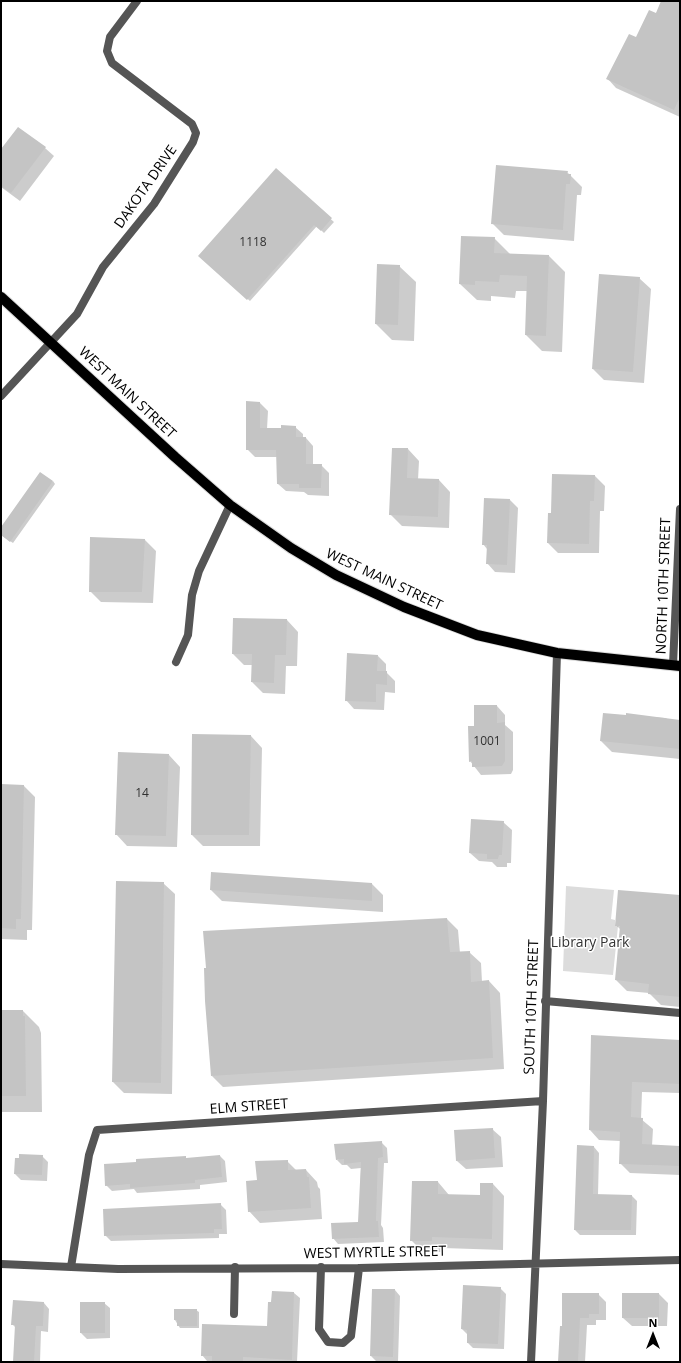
<!DOCTYPE html>
<html>
<head>
<meta charset="utf-8">
<style>
  body { margin:0 }
  #map { position:relative; width:681px; height:1363px; overflow:hidden; background:#fff; font-family:"Open Sans",sans-serif }
  canvas { display:block }
  .frame { position:absolute; inset:0; border:2px solid #000; pointer-events:none }
  .north { position:absolute; left:633px; top:1315px; width:40px; height:40px; -webkit-text-stroke:3px #fff; paint-order:stroke; rotate:0deg; font-size:11px; font-weight:700; line-height:16px; text-align:center; color:#000 }
  .north::after { content:''; display:block; margin:auto; width:14px; height:18px; background:#000; clip-path:polygon(50% 0,100% 100%,50% 72%,0 100%) }
</style>
</head>
<body>
<div id="map">
<canvas width="681" height="1363"></canvas>
<div class="frame"></div>
<div class="north">N</div>
</div>
<script>
const c = document.querySelector('canvas').getContext('2d');
c.lineJoin = 'round';
function paint(path, color) { c.fillStyle = color; c.fill(path, 'evenodd'); }
const toPath = rows => new Path2D(rows.map(r => 'M' + r).join(''));
function stroke(path, color, width, dash) { c.strokeStyle = color; c.lineWidth = width; c.lineCap = dash ? 'butt' : 'round'; c.setLineDash(dash || []); c.stroke(path); }
function label(font, color, halo, rows, align = 'center') {
  c.font = font + ' "Open Sans",sans-serif'; c.lineWidth = 3; c.setLineDash([]); c.textBaseline = 'middle'; c.strokeStyle = halo; c.fillStyle = color; for (const [text, x, y, turn = 0] of rows) {
    c.save(); c.translate(x, y); c.rotate((+turn || 0) * Math.PI / 180); c.textAlign = isNaN(turn) ? turn : align; if (halo) c.strokeText(text, 0, 0); c.fillText(text, 0, 0); c.restore();
  }
}
const green = toPath([
  [566,886,614,890,611,919,615,920,615,926,618,926,613,975,563,971]
]);
const shadow = toPath([
  [662,1,680,1,680,117,616,88,608,79,656,14],
  [18,129,45,148,54,156,20,201,1,187,1,151],
  [276,170,334,222,324,233,317,226,250,301,202,258],
  [567,172,582,187,581,195,577,195,574,241,504,235,492,223],
  [494,238,511,255,549,256,565,272,562,352,542,351,526,335,528,291,516,291,515,298,491,296,491,301,477,300,460,284],
  [399,266,416,282,414,341,392,340,376,324],
  [639,278,651,289,644,383,604,380,593,369],
  [260,403,268,411,267,429,295,427,303,434,303,438,306,438,313,446,313,465,321,465,329,473,329,496,308,495,304,492,286,491,278,484,277,457,255,457,247,449],
  [408,449,419,461,418,480,439,480,450,492,449,528,402,526,390,514],
  [553,475,595,476,605,486,604,511,600,511,599,553,558,553,548,543,552,514],
  [53,481,55,484,13,543,1,535,1,529],
  [510,500,518,508,515,573,495,572,487,563,487,549,483,544],
  [145,540,156,551,153,603,101,602,90,591],
  [287,620,298,632,297,666,286,666,285,694,263,693,252,682,252,665,244,665,233,654],
  [378,656,386,664,386,672,395,681,395,693,385,692,384,710,354,709,346,700],
  [497,706,505,715,505,725,513,732,513,770,511,774,481,775,470,761,475,726],
  [604,714,666,718,668,720,680,721,680,759,612,752,601,741],
  [193,735,251,736,262,748,260,846,203,846,192,835],
  [169,755,180,767,177,847,127,846,116,834],
  [1,785,24,786,35,797,32,930,27,930,27,940,1,939],
  [503,822,512,830,511,863,507,863,507,867,497,867,492,862,479,861,470,853],
  [163,883,175,894,172,1094,124,1093,113,1082],
  [372,884,383,895,383,912,222,901,211,890],
  [680,896,680,1007,661,1005,649,993,627,991,616,980,621,930,616,925],
  [447,919,458,930,460,953,469,952,481,963,482,982,489,981,500,993,504,1069,223,1087,212,1076],
  [1,1011,23,1011,39,1027,41,1033,42,1112,1,1112],
  [592,1036,680,1041,680,1093,642,1092,641,1119,653,1129,652,1146,680,1147,680,1175,630,1173,620,1163,620,1141,599,1140,590,1130],
  [492,1129,501,1137,503,1167,466,1169,457,1161],
  [381,1142,387,1148,388,1163,384,1163,381,1225,383,1228,384,1242,338,1244,333,1238,359,1223,361,1168,351,1169,347,1165,342,1165,337,1160],
  [594,1147,599,1153,598,1195,632,1196,637,1201,636,1235,580,1235,575,1230],
  [42,1156,48,1162,47,1181,21,1180,15,1174],
  [220,1156,225,1161,227,1182,200,1185,200,1189,137,1193,134,1189,112,1191,106,1185,187,1159],
  [287,1161,297,1171,306,1170,317,1182,318,1187,320,1189,322,1219,260,1223,249,1211,258,1181],
  [438,1182,449,1195,480,1196,481,1184,493,1184,504,1196,503,1250,443,1248,443,1252,423,1252,411,1240],
  [221,1205,226,1210,227,1234,219,1234,219,1238,111,1241,105,1235],
  [500,1288,506,1294,504,1349,473,1348,468,1343,467,1334,462,1329],
  [395,1290,400,1296,398,1362,376,1361,371,1356],
  [273,1292,294,1293,300,1298,297,1362,213,1362,207,1361,202,1355,268,1327],
  [598,1294,606,1302,606,1320,596,1320,596,1325,587,1325,585,1362,559,1362,563,1328],
  [659,1294,668,1303,667,1326,632,1326,623,1318],
  [44,1303,49,1309,48,1332,41,1331,40,1362,14,1362,16,1328,12,1324],
  [81,1303,104,1303,110,1308,110,1338,87,1339,81,1333],
  [196,1310,199,1312,199,1328,180,1328,178,1325,175,1320]
]);
const building = toPath([
  [661,1,680,1,680,97,674,110,606,79,629,34,636,37,649,10,656,13],
  [18,127,46,147,11,193,1,186,1,149],
  [496,165,568,171,567,174,571,174,570,184,566,184,563,230,491,224],
  [276,168,332,218,321,231,314,225,247,300,198,256],
  [461,236,495,237,494,253,549,255,546,336,525,335,527,276,500,275,499,282,475,281,475,285,459,284],
  [377,264,400,265,398,325,375,324],
  [599,274,640,277,633,372,592,369],
  [246,401,260,402,260,428,281,428,281,425,296,426,296,437,306,437,306,464,322,464,321,488,299,488,299,484,277,484,276,450,246,450],
  [392,448,408,448,407,478,439,479,438,517,389,515],
  [40,472,53,481,10,542,1,535,1,527],
  [552,474,595,475,594,501,590,501,589,544,547,543,548,513,551,513],
  [484,498,510,499,507,565,486,564,487,545,482,545],
  [90,537,145,539,142,592,89,592],
  [233,618,287,619,286,655,275,655,274,683,251,682,252,654,232,654],
  [347,653,378,655,377,671,387,671,387,685,376,684,376,702,345,701],
  [474,705,497,705,497,723,505,722,505,761,502,766,472,767,472,761,469,762,468,726,474,726],
  [603,713,626,715,626,713,680,720,680,749,600,741],
  [192,734,251,735,249,835,191,835],
  [118,752,169,754,166,836,115,835],
  [1,784,24,785,21,919,16,919,16,929,1,928],
  [471,819,504,821,502,855,499,855,498,859,487,859,487,854,469,853],
  [211,872,372,883,372,901,210,890],
  [116,881,164,882,161,1083,112,1082],
  [618,890,680,895,680,997,648,994,649,984,615,980,620,926,615,926],
  [447,918,450,952,470,951,471,982,489,980,493,1058,211,1076,205,1001,204,968,206,968,203,931],
  [1,1010,23,1010,23,1016,25,1016,26,1096,1,1096],
  [591,1035,680,1040,680,1084,632,1082,631,1117,643,1118,642,1144,680,1146,680,1166,619,1164,620,1132,589,1130],
  [493,1128,495,1158,456,1161,454,1130],
  [382,1141,383,1157,378,1158,376,1221,378,1221,379,1237,332,1239,331,1223,358,1222,361,1162,344,1164,344,1159,336,1160,334,1144],
  [577,1145,594,1146,593,1194,632,1195,631,1230,574,1230],
  [19,1154,43,1155,42,1175,14,1174,15,1158,19,1158],
  [220,1155,222,1177,195,1180,195,1183,130,1188,130,1184,105,1186,104,1164,136,1162,136,1159,186,1156,186,1158],
  [288,1160,288,1170,306,1169,307,1177,309,1177,311,1208,248,1212,246,1181,257,1180,255,1161],
  [412,1181,438,1181,438,1194,480,1195,480,1183,493,1183,492,1239,432,1237,432,1241,410,1241],
  [221,1203,222,1229,214,1229,214,1233,104,1236,103,1209],
  [463,1285,501,1287,498,1344,467,1343,467,1330,461,1329],
  [372,1289,395,1289,393,1357,370,1356],
  [272,1291,294,1292,292,1360,243,1357,243,1362,212,1362,212,1356,201,1356,202,1324,267,1326,268,1302,271,1302],
  [562,1293,599,1293,599,1314,589,1314,589,1318,580,1318,578,1362,558,1362,560,1326,562,1326],
  [622,1293,659,1293,659,1318,622,1318],
  [13,1300,44,1302,43,1326,36,1326,34,1362,13,1362,15,1325,11,1325],
  [80,1302,105,1302,105,1333,80,1333],
  [174,1309,197,1309,197,1326,177,1326,177,1320,174,1320]
]);
const minor = toPath([
  [1,396,77,314,103,267,154,204,193,142,196,133,192,124,112,63,107,51,110,37,137,1],
  [176,662,188,635,192,595,199,571,230,505],
  [673,665,680,509],
  [545,1001,680,1013],
  [1,1264,118,1269,359,1268,680,1260],
  [71,1267,89,1155,97,1130,543,1101],
  [321,1267,319,1329,328,1342,343,1343,351,1336,359,1268],
  [234,1314,235,1267],
  [531,1362,543,1101,557,653]
]);
const primary = toPath([
  [1,297,175,457,230,505,291,548,336,575,404,607,477,635,557,653,680,666]
]);
const numberNames = [
  ["1118",253,243],
  ["1001",487,742],
  ["14",142,794]
];
const streetNames = [
  ["DAKOTA DRIVE",146,187,-55],
  ["WEST MAIN STREET",127,393,43],
  ["WEST MAIN STREET",384,580,25],
  ["NORTH 10TH STREET",664,586,-88],
  ["SOUTH 10TH STREET",532,1007,-88],
  ["ELM STREET",249,1107,-4],
  ["WEST MYRTLE STREET",375,1253,-1]
];
const parkNames = [
  ["Library Park",590,943]
];
paint(green, '#dcdcdc');
paint(shadow, '#0003');
paint(building, '#c4c4c4');
stroke(primary, '#dbdbdb', 12);
stroke(minor, '#555', 8);
stroke(primary, '#000', 10);
label('12px', '#313131', null, numberNames);
label('14px', '#000', '#fff', streetNames);
label('14px', '#333', '#fff', parkNames);
</script>
</body>
</html>
